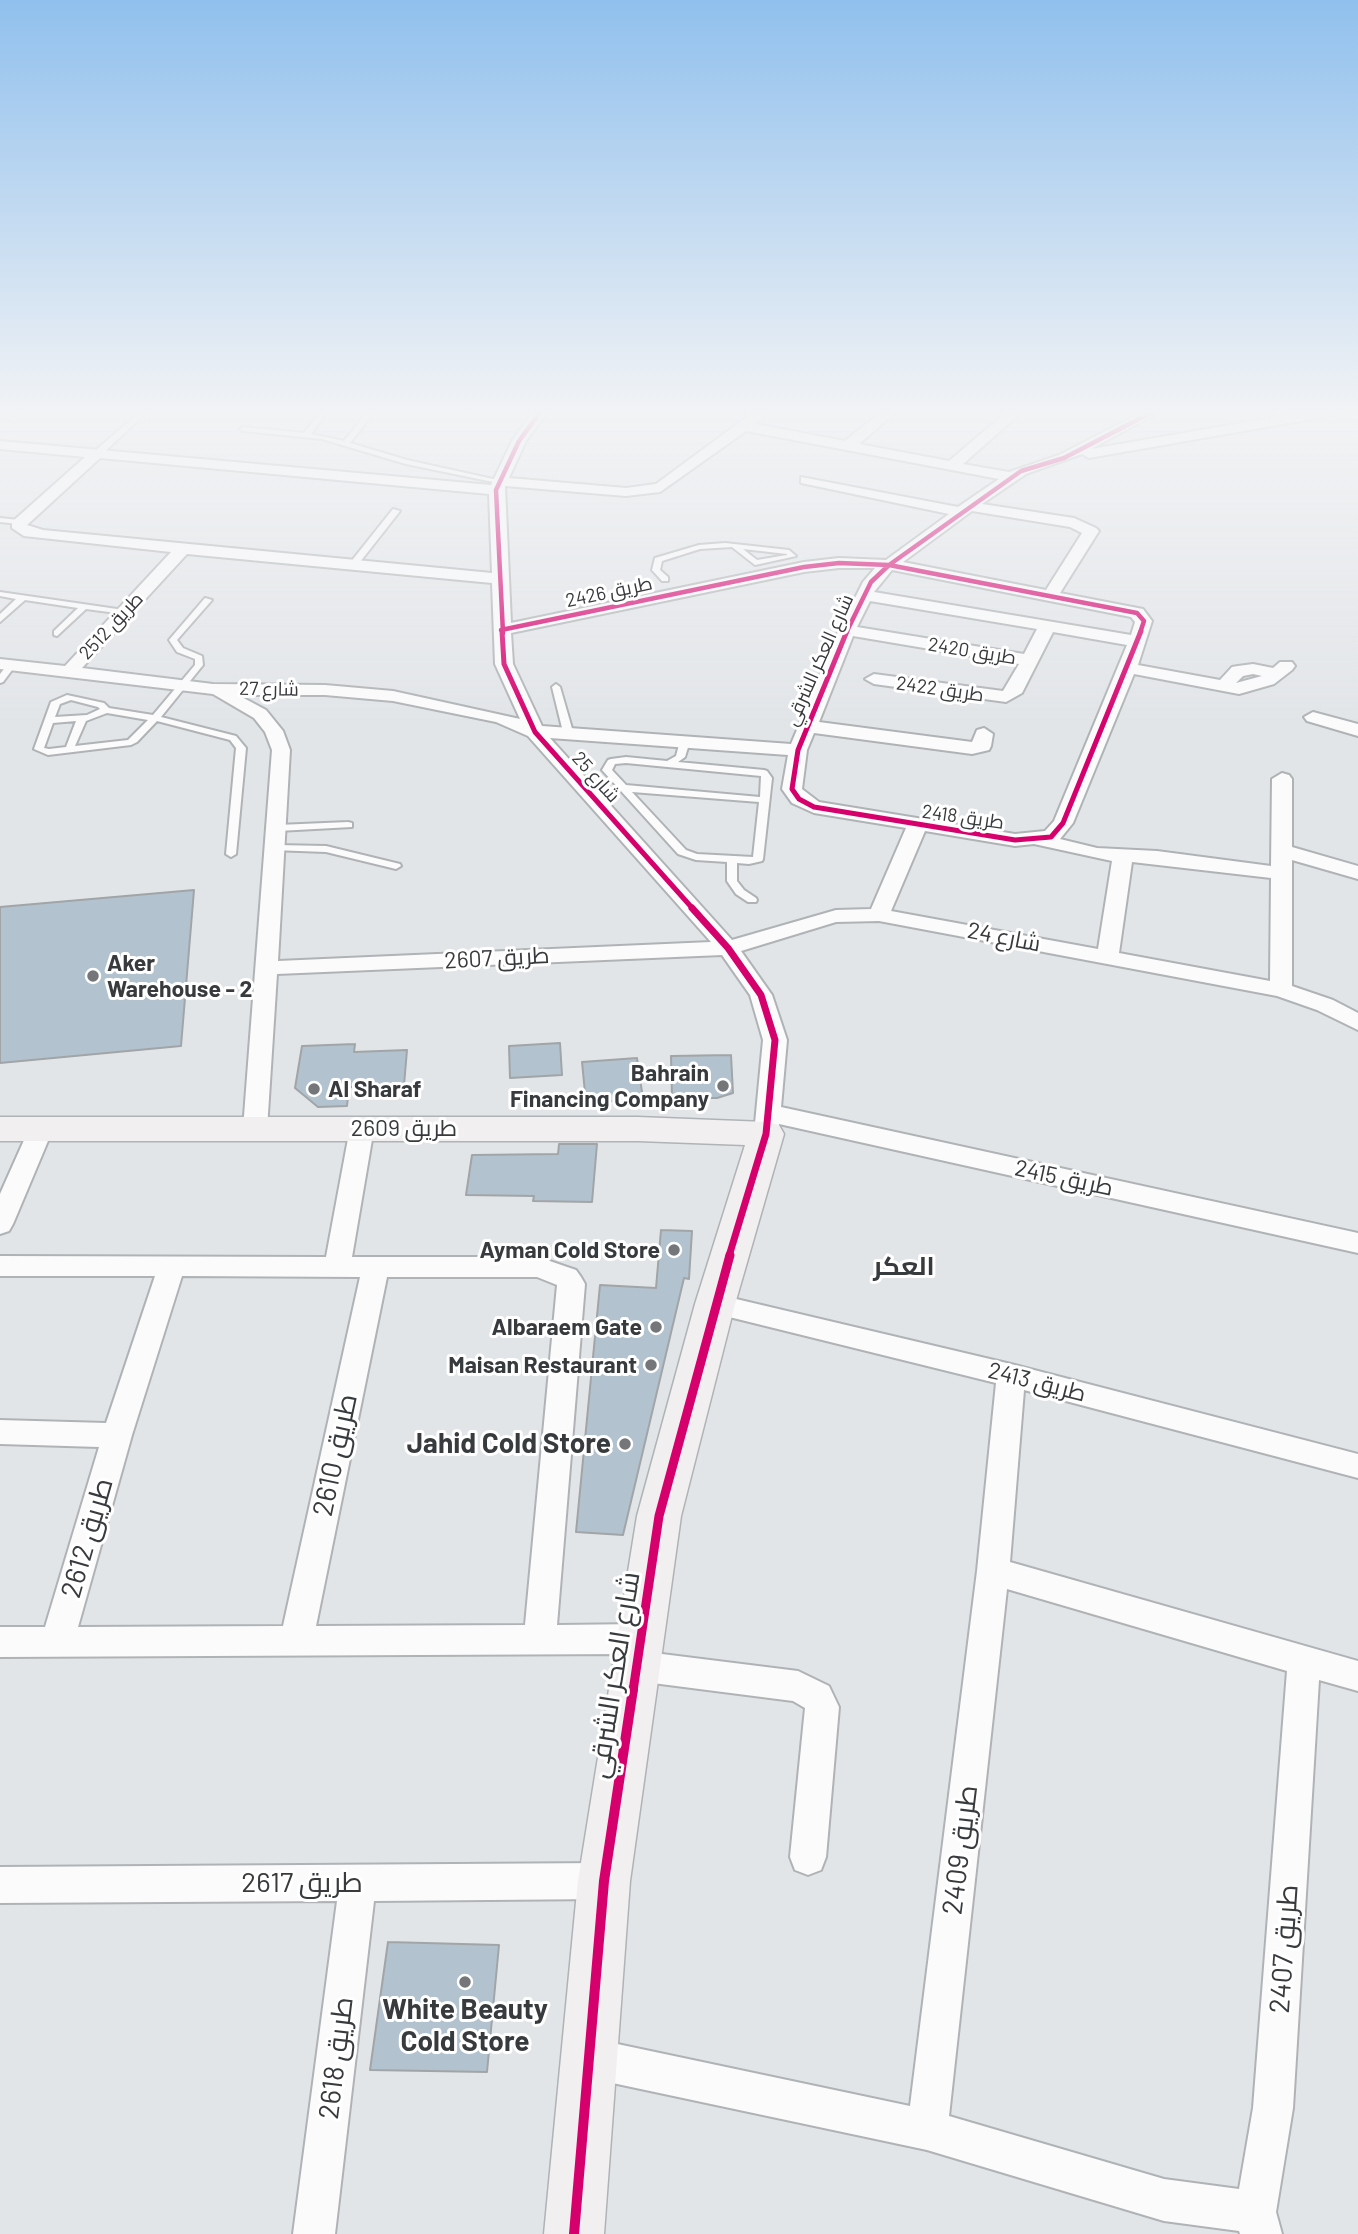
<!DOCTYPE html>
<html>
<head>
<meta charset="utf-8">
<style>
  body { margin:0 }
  canvas { display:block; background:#e2e5e8 }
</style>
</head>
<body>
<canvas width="1358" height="2234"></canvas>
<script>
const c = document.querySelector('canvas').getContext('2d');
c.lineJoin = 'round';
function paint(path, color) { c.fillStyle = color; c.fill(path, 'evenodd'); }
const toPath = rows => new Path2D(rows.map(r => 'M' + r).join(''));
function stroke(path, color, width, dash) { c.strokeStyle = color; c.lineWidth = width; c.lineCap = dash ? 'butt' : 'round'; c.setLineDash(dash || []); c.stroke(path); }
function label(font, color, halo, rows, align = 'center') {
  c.font = font + ' Barlow,Cairo,sans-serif'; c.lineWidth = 6; c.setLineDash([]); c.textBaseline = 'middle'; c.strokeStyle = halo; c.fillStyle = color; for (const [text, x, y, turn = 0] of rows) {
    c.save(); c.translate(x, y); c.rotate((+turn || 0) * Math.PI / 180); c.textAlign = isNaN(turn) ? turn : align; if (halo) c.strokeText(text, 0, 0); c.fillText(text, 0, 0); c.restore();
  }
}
const building = toPath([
  [194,890,181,1046,0,1063,0,907,194,890],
  [560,1043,562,1075,510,1078,509,1046,560,1043],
  [355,1044,354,1052,407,1050,404,1085,349,1087,347,1106,318,1107,295,1088,302,1046,355,1044],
  [731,1055,733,1093,717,1098,672,1098,671,1056,731,1055],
  [637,1058,643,1099,586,1103,582,1062,637,1058],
  [559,1144,597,1144,592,1202,533,1201,534,1196,466,1195,472,1155,558,1154,559,1144],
  [661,1230,692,1231,689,1279,684,1278,623,1535,576,1532,600,1285,656,1288,661,1230],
  [388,1942,499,1945,487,2072,370,2070,388,1942]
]);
const lane = toPath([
  [13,411,21,411,15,415,11,415,10,414,13,411],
  [141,411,148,411,101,455,95,455,95,451,141,411],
  [321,411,328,411,311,434,344,441,368,411,375,411,350,443,407,460,502,481,498,483,406,464,322,439,243,431,240,429,243,427,304,433,321,411],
  [465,411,471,411,471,412,468,414,465,411],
  [393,509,400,511,356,567,350,567,350,563,393,509],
  [0,518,19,520,23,522,19,524,0,522,0,518],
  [725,543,789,550,796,556,755,565,732,547,700,549,662,561,660,570,668,577,668,581,662,581,652,570,655,558,699,545,725,543],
  [743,549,787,554,787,555,757,560,743,549],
  [0,592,124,610,128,612,124,614,86,609,57,636,54,635,54,631,78,608,25,600,0,622,0,614,16,599,0,596,0,592],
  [205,598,212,600,177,640,183,648,202,656,203,665,161,717,236,736,246,748,236,854,231,857,226,854,236,748,230,740,157,721,137,742,131,745,48,755,34,749,51,702,67,695,104,703,109,708,153,715,195,665,195,659,177,652,169,640,205,598],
  [71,700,98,707,100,709,87,715,55,717,60,704,71,700],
  [107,713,148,720,128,740,75,746,86,721,107,713],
  [76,721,66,747,49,749,44,748,53,723,76,721],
  [11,663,15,666,3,682,0,683,0,674,8,664,11,663],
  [556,684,560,687,573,732,571,734,568,735,563,732,552,687,556,684],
  [685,738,690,741,685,757,678,762,764,770,767,771,772,778,763,859,762,861,749,864,737,863,737,881,744,890,756,898,757,900,756,902,748,902,736,894,727,881,727,862,696,860,678,854,602,770,608,760,611,759,626,757,667,761,676,756,680,741,685,738],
  [626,763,761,776,760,797,626,785,612,770,615,764,626,763],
  [632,792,759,802,753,857,697,854,686,850,632,792],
  [348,822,352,823,352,827,278,831,273,828,278,825,348,822],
  [276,845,326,846,400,864,401,866,396,869,326,852,272,850,271,848,276,845]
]);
const street = toPath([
  [534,411,548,411,526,441,509,478,626,488,656,484,755,411,771,411,755,424,845,441,882,411,897,411,859,444,949,461,1008,411,1023,411,963,464,1009,472,1059,455,1144,411,1161,411,1091,449,1311,411,1342,411,1335,415,1089,458,1082,454,1026,474,982,504,1074,518,1096,528,1099,531,1060,593,1143,609,1152,621,1138,665,1220,680,1232,667,1238,666,1253,664,1273,668,1280,662,1292,662,1295,666,1292,670,1274,684,1239,694,1134,674,1073,823,1060,839,1097,848,1157,851,1271,866,1272,779,1282,773,1289,775,1292,779,1292,847,1358,866,1358,879,1292,860,1292,986,1333,1000,1358,1013,1358,1030,1317,1010,1277,996,879,921,836,922,741,951,772,995,787,1040,781,1107,1358,1233,1358,1253,779,1124,775,1140,766,1143,757,1140,754,1134,763,1040,750,995,722,955,277,974,267,1129,264,1135,255,1137,246,1135,243,1129,272,750,265,732,254,718,213,694,0,669,0,659,65,666,171,552,24,536,12,528,12,522,85,457,0,449,0,441,491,485,512,441,534,411],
  [746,431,999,479,958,507,801,477,801,483,949,514,886,560,839,558,804,562,511,623,505,486,626,496,660,492,746,431],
  [100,458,489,494,492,573,43,530,27,525,100,458],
  [972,511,1070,527,1082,533,1046,590,903,562,972,511],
  [187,554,492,583,495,664,520,719,393,691,325,685,213,684,82,668,187,554],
  [839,568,875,568,863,582,839,630,791,744,542,726,513,664,511,633,804,572,839,568],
  [892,570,1131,617,1135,622,1131,635,874,592,892,570],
  [870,601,1037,629,1024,654,857,627,870,601],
  [1053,632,1127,645,1054,821,1045,831,1015,834,819,802,802,789,807,750,814,733,972,754,989,750,991,746,993,734,984,728,977,730,972,742,819,722,853,636,1019,664,1003,691,874,674,865,679,874,684,1006,702,1022,693,1053,632],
  [1253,674,1262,676,1236,683,1243,676,1253,674],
  [238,695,325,695,393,701,496,722,528,736,711,942,278,961,290,750,283,731,266,710,238,695],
  [550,738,788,755,782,789,792,803,814,813,906,828,871,909,836,910,732,940,550,738],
  [925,831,1015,846,1034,844,1112,861,1098,949,891,911,925,831],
  [1132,862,1271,878,1270,981,1119,953,1132,862],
  [1313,712,1358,724,1358,736,1307,721,1304,717,1313,712],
  [362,1120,371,1122,374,1128,352,1257,538,1257,576,1270,581,1277,585,1284,557,1625,641,1624,653,1629,657,1639,653,1649,646,1652,798,1671,829,1686,839,1707,826,1857,821,1870,808,1875,795,1870,790,1857,805,1708,793,1701,637,1681,625,1677,620,1666,629,1654,0,1657,0,1627,45,1627,99,1447,0,1444,0,1420,106,1423,155,1276,0,1276,0,1256,326,1257,350,1128,353,1122,362,1120],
  [182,1276,360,1277,283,1626,78,1627,132,1435,182,1276],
  [387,1277,537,1277,557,1285,525,1625,316,1626,387,1277],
  [41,1121,50,1123,53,1129,13,1224,9,1231,0,1234,0,1194,29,1129,32,1123,41,1121],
  [715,1294,1011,1364,1358,1454,1358,1478,1024,1390,1010,1562,1358,1661,1358,1691,1319,1680,1293,2108,1276,2212,1282,2234,1240,2234,1239,2231,1164,2221,927,2150,589,2078,575,2072,569,2058,575,2044,589,2038,910,2106,977,1571,996,1383,705,1311,701,1304,705,1297,715,1294],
  [1007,1589,1287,1671,1253,2108,1239,2189,1164,2179,949,2116,1007,1589],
  [604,1863,617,1868,622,1881,617,1894,604,1899,374,1901,335,2234,293,2234,337,1901,0,1903,0,1867,604,1863]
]);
const secondary = toPath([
  [0,1117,638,1117,766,1122,779,1125,784,1134,735,1304,681,1516,630,1881,604,2234,544,2234,578,1881,637,1516,695,1304,745,1145,638,1141,0,1141,0,1117]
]);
const cyclewayFar4 = toPath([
  [889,565,1137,613,1144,621,1140,633],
  [889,565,1021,471,1064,458,1154,411],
  [501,630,804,567,839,563,889,565],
  [503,633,496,490,519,441,541,411],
  [846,633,871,582,889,565]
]);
const cyclewayFar3 = toPath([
  [502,631,504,664,535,732,694,910],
  [847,631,798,750,792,789,799,799,814,807,1015,840,1051,837,1063,823,1141,631]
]);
const cyclewayFar2 = toPath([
  [692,908,728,948,761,995,775,1040,766,1134,729,1256]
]);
const cyclewayFar1 = toPath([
  [633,1691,659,1516,730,1255]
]);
const cycleway = toPath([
  [574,2234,604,1881,633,1689]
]);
const markers = [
  [93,976,7,"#747679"],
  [723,1086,7,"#747679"],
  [314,1089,7,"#747679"],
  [674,1250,7,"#747679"],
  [656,1327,7,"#747679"],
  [651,1365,7,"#747679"],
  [625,1444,7,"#747679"],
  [465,1982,7,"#747679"]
];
const farStreetnames = [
  ["طريق 2426",609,592,-12],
  ["طريق 2512",111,626,-47],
  ["طريق 2420",972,651,9],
  ["شارع العكر الشرقي",819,660,-66],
  ["شارع 27",269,689,1],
  ["طريق 2422",940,689,8],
  ["شارع 25",596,777,48],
  ["طريق 2418",963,817,8]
];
const streetNames = [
  ["شارع 24",1004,937,11],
  ["طريق 2607",497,958,-3],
  ["طريق 2609",404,1128],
  ["طريق 2415",1064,1178,12],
  ["طريق 2413",1037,1382,14]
];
const poiNames = [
  ["Aker",107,963,"left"],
  ["Warehouse - 2",107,989,"left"],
  ["Bahrain",709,1073],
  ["Financing Company",709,1099],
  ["Al Sharaf",328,1089,"left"],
  ["Ayman Cold Store",660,1250],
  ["Albaraem Gate",642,1327],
  ["Maisan Restaurant",637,1365]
];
const quarterNames = [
  ["العكر",904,1266]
];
const nearPoinames = [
  ["Jahid Cold Store",611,1444],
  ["White Beauty",465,2010,"center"],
  ["Cold Store",465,2042,"center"]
];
const nearStreetnames = [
  ["طريق 2610",335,1455,-78],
  ["طريق 2612",87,1538,-74],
  ["شارع العكر الشرقي",614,1675,-81],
  ["طريق 2409",960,1850,-83],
  ["طريق 2617",302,1883],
  ["طريق 2407",1284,1949,-86],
  ["طريق 2618",336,2058,-83]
];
paint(building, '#b2c2ce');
stroke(building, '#a2a5a7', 2);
stroke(lane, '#b0b3b5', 4);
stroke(street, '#b0b3b5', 4);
stroke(secondary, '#b0b3b5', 3);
paint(lane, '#fbfbfc');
paint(street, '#fbfbfc');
paint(secondary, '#f1eff0');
stroke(cyclewayFar4, '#d6006c', 4.5);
stroke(cyclewayFar3, '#d6006c', 5);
stroke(cyclewayFar2, '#d6006c', 7);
stroke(cyclewayFar1, '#d6006c', 9);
stroke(cycleway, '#d6006c', 10);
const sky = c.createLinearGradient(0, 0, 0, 724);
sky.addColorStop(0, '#90c0ed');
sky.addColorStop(0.57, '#f2f3f5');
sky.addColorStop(1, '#f2f3f500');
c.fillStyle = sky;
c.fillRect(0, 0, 1358, 724);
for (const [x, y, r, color] of markers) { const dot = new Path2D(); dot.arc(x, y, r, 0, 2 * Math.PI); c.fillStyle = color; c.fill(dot); stroke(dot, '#fff', 2.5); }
label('19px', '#383b3d', '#fff', farStreetnames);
label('23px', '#383b3d', '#fff', streetNames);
label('bold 23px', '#383b3d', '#fff', poiNames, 'right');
label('bold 26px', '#383b3d', '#fff', quarterNames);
label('bold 28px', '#383b3d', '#fff', nearPoinames, 'right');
label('28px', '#383b3d', '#fff', nearStreetnames);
</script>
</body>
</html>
